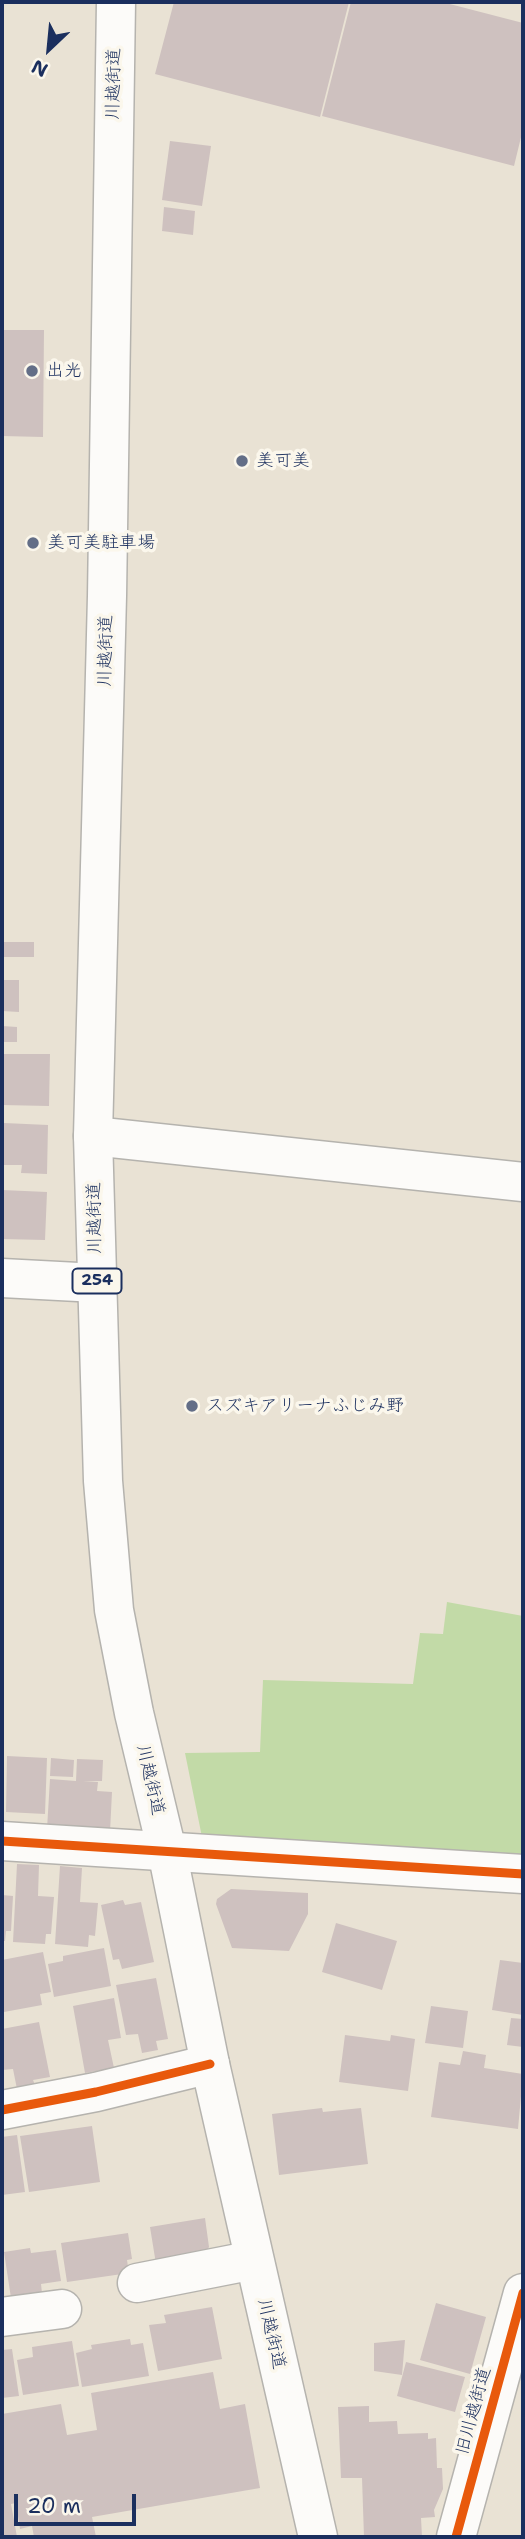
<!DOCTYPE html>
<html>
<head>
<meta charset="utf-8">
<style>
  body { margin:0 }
  #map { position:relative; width:525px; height:2539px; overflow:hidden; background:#e9e2d4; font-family:"Shantell Sans",sans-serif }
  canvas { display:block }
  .frame { position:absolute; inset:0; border:4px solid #1b2f5e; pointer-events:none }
  .north { position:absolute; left:14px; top:14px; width:70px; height:70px; -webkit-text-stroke:5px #fbf7ec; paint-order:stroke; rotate:206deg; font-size:19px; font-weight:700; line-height:28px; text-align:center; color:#1b2f5e }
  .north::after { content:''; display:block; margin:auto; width:24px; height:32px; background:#1b2f5e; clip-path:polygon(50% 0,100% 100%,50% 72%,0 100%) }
  .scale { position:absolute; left:14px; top:2494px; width:122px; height:32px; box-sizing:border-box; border:4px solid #1b2f5e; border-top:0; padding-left:9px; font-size:21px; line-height:24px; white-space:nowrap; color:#1b2f5e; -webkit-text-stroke:5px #fbf7ec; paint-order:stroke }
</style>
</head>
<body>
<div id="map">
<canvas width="525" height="2539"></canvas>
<div class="frame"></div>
<div class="north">N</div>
<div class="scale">20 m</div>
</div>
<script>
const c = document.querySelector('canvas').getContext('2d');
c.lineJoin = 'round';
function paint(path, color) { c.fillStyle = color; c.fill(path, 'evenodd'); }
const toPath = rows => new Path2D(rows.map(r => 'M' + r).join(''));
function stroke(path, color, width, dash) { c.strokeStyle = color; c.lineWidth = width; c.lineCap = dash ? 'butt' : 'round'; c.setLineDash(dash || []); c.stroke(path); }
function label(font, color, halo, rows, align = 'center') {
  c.font = font + ' "Shantell Sans","Klee One",sans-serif'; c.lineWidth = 7; c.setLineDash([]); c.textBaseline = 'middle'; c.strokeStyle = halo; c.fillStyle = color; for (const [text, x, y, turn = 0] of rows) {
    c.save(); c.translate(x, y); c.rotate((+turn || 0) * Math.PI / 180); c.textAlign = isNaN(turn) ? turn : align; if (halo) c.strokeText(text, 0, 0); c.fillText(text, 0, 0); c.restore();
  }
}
const green = toPath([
  [447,1602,523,1616,523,1859,203,1842,185,1753,260,1752,263,1680,413,1684,420,1633,443,1634]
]);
const building = toPath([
  [174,2,349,2,320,117,155,74],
  [351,2,442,2,523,23,523,129,514,166,322,116],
  [170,141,211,146,202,206,162,200],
  [164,207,195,211,193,235,162,231],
  [2,330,44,330,43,437,2,436],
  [2,942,34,942,34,957,2,957],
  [2,980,19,980,19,1012,2,1011],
  [2,1026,17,1027,17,1042,2,1042],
  [2,1054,50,1054,49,1106,2,1105],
  [4,1123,48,1125,47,1174,21,1173,22,1165,2,1165,2,1127],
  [2,1190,47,1192,45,1240,2,1239],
  [7,1756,47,1758,45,1814,6,1812],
  [51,1758,74,1760,73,1777,50,1776],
  [77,1759,103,1760,102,1781,83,1781,98,1782,97,1791,112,1792,110,1832,47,1829,50,1779,76,1781],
  [17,1864,39,1865,38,1896,54,1897,51,1934,46,1934,45,1944,13,1942],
  [60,1866,82,1868,80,1902,98,1903,95,1936,89,1935,88,1947,55,1944],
  [231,1889,308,1893,308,1914,289,1951,232,1948,216,1904,217,1899],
  [2,1895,13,1896,11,1931,6,1931,5,1941,2,1941],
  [123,1900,125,1905,141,1902,154,1962,122,1969,119,1959,113,1960,101,1905],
  [336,1923,397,1941,382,1990,322,1972],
  [104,1948,111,1986,54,1997,48,1964,63,1961,63,1956],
  [43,1952,51,1992,40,1994,42,2005,4,2012,2,1998,2,1960],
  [500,1960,523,1963,523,2015,492,2010],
  [156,1978,168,2039,156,2041,158,2050,142,2053,138,2034,126,2035,116,1985],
  [114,1998,121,2038,108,2040,114,2068,85,2073,73,2006],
  [431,2006,468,2011,463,2048,425,2043],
  [511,2018,523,2019,523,2047,507,2045],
  [39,2022,50,2077,33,2080,35,2085,17,2089,13,2069,2,2070,2,2041,4,2041,2,2029],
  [345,2035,390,2041,391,2035,415,2039,408,2091,339,2082],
  [463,2051,486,2055,484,2068,523,2074,518,2129,431,2117,439,2062,460,2065],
  [322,2108,323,2112,361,2108,368,2164,279,2175,272,2114],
  [92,2126,100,2182,29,2192,20,2136],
  [17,2135,25,2192,2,2195,2,2137],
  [205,2218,209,2247,204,2256,156,2264,150,2227],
  [128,2233,132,2259,127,2260,129,2273,67,2282,61,2243],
  [30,2248,31,2253,56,2250,61,2281,41,2284,42,2293,11,2298,4,2252],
  [436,2303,486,2317,470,2374,420,2360],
  [212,2307,222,2359,158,2371,149,2325,166,2323,164,2315],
  [130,2339,131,2345,143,2343,149,2376,82,2387,76,2353,92,2349,91,2345],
  [405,2340,402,2375,374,2371,374,2343],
  [72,2341,79,2386,23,2395,17,2360,33,2357,32,2347],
  [12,2349,19,2396,2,2398,2,2350],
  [406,2362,465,2377,455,2412,397,2396],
  [213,2372,220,2409,245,2404,260,2488,92,2517,96,2537,34,2537,32,2526,20,2529,16,2503,11,2504,17,2537,2,2537,2,2414,61,2404,67,2435,97,2430,91,2393],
  [369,2406,369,2422,397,2421,398,2434,428,2433,428,2439,436,2438,437,2468,442,2468,443,2489,434,2510,435,2517,421,2518,422,2537,364,2537,362,2478,341,2478,338,2407]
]);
const minor = toPath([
  [93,1136,523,1182],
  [2,1841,523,1874],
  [2,2110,96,2092,210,2064],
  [137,2283,254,2260],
  [2,2317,62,2309],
  [456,2537,523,2293]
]);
const major = toPath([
  [2,1278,97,1283]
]);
const highway = toPath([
  [116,2,107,596,93,1136,103,1481,114,1610,134,1713,167,1851,210,2064,318,2537]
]);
const cycleway = toPath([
  [2,1841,523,1874],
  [2,2110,96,2092,210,2064],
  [456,2537,523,2293]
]);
const markers = [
  [32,371,7,"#636e87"],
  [242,461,7,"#636e87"],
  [33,543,7,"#636e87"],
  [192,1406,7,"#636e87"]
];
const shields = [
  [97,1281,49]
];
const shieldNames = [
  ["254",97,1281]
];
const streetNames = [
  ["川越街道",114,84,-89],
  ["川越街道",106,651,-89],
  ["川越街道",95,1218,-91],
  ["川越街道",150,1780,77],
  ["川越街道",271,2334,77],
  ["旧川越街道",474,2411,-75]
];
const poiNames = [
  ["出光",46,371],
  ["美可美",256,461],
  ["美可美駐車場",47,543],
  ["スズキアリーナふじみ野",206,1406]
];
paint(green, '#c2daa7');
paint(building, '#cec1bf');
stroke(minor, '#b5b3ae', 41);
stroke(major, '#b5b3ae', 41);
stroke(highway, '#b5b3ae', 41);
stroke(minor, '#fcfbf9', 38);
stroke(major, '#fcfbf9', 38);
stroke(highway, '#fcfbf9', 38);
stroke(cycleway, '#e8590c', 9);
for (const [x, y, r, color] of markers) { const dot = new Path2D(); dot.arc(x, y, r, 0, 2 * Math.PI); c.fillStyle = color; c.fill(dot); stroke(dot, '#fbf7ec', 2.5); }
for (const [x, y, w] of shields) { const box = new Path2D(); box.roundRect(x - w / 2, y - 12.5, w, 25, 5); c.fillStyle = '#fbf7ec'; c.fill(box); stroke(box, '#1b2f5e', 2); }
label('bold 16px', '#1b2f5e', null, shieldNames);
label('18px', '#1b2f5e', '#fbf7ec', streetNames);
label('18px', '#1b2f5e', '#fbf7ec', poiNames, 'left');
</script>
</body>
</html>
